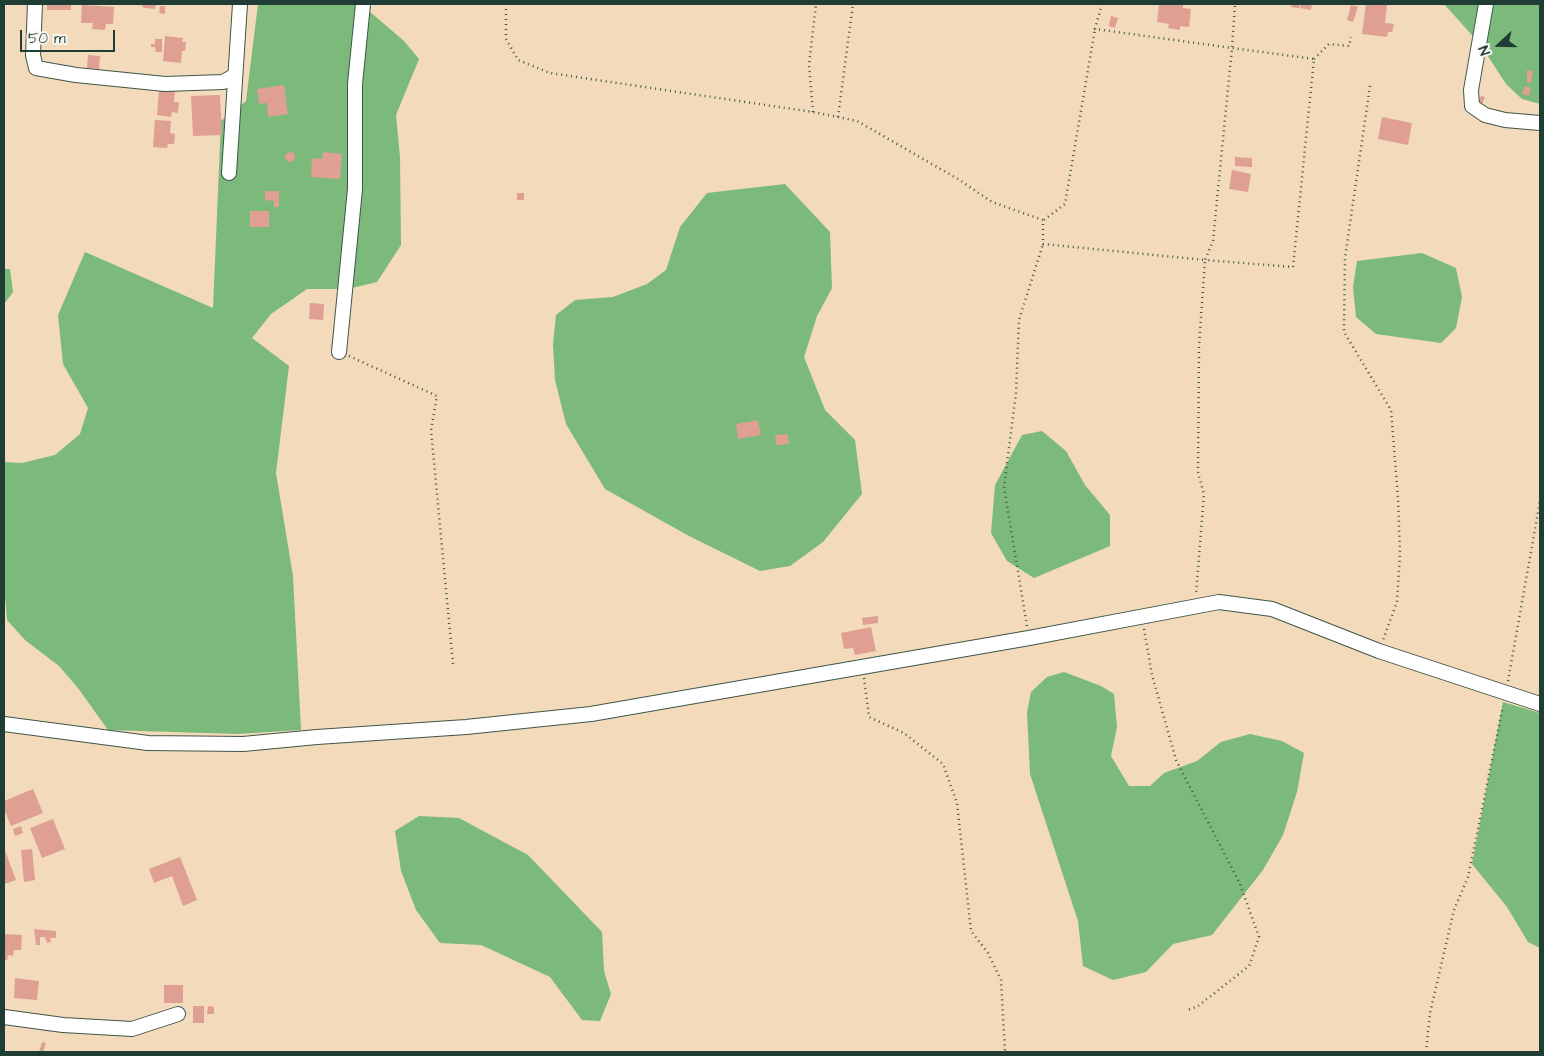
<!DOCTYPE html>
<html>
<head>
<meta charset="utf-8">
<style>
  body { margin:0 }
  #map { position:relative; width:1544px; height:1056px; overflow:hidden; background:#f2daba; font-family:"Architects Daughter",sans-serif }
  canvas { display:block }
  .frame { position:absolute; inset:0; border:5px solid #1f3d34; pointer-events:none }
  .north { position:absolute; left:1474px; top:20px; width:50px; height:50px; -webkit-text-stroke:4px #f6f6f2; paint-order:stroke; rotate:249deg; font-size:14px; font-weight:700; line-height:20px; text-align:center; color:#1f3d34 }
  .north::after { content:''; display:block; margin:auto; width:18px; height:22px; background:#1f3d34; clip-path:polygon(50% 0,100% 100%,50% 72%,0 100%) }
  .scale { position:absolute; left:20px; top:30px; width:95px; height:22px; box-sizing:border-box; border:2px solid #1f3d34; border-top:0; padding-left:6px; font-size:15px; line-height:18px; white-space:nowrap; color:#1f3d34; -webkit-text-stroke:4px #f6f6f2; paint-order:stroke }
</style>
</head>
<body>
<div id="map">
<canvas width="1544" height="1056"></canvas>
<div class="frame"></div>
<div class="north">N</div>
<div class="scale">50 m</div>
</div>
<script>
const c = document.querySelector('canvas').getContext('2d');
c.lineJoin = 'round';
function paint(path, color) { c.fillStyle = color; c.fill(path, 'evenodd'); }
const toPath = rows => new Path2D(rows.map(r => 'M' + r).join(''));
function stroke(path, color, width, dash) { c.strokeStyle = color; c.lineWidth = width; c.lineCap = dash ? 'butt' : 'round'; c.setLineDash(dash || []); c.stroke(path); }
const forest = toPath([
  [258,4,364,4,370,12,404,41,419,59,396,115,400,157,401,245,377,282,348,289,307,289,271,314,252,338,289,366,276,473,293,576,301,730,237,734,108,730,78,688,59,666,25,640,7,620,4,584,4,462,22,463,55,455,80,434,88,408,63,364,58,315,85,252,213,308,221,121,246,101],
  [1444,4,1540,4,1540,104,1522,99,1506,84,1480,44],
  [785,184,830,232,832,288,817,316,804,357,825,410,855,440,862,494,823,542,790,566,760,571,689,536,605,489,566,424,555,380,553,344,556,315,575,300,613,297,647,284,666,270,680,227,707,193],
  [1422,253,1456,268,1462,297,1456,328,1441,343,1376,334,1356,317,1353,287,1357,261],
  [4,269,10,269,13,292,4,304],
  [1042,431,1066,451,1085,485,1110,515,1110,546,1034,578,1007,561,991,533,995,485,1022,435],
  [1064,672,1101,686,1114,694,1117,727,1111,756,1129,786,1150,786,1164,773,1197,761,1221,742,1250,734,1282,741,1304,753,1297,792,1283,835,1263,870,1212,935,1173,944,1146,972,1113,980,1083,966,1078,921,1030,774,1027,712,1031,692,1047,677],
  [1503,702,1540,713,1540,948,1528,942,1507,907,1472,864],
  [419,816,459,818,528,855,602,932,604,971,611,994,600,1021,582,1020,550,977,481,945,440,943,416,910,401,871,395,831]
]);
const building = toPath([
  [47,4,71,4,71,10,47,10],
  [143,4,156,4,155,9,145,8,142,7],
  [1159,4,1183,4,1183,8,1191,9,1189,27,1180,26,1180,30,1168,28,1169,24,1157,22],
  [1292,4,1300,4,1299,8,1291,7],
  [1301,4,1312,4,1311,10,1300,8],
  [1366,4,1387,5,1385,23,1394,24,1392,32,1388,32,1387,37,1362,34],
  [82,5,114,7,113,24,106,24,105,30,92,29,93,23,81,23],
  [1351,5,1358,7,1353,22,1347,20],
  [160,6,165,6,165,14,159,13],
  [1111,16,1118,18,1115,28,1109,26],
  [165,36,183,38,182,42,186,42,185,51,182,51,181,63,163,61],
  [155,39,162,39,162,52,156,52,155,47,151,47,151,44,155,44],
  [88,55,100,56,99,69,87,68],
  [1527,70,1533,71,1531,83,1527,83],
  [284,85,288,114,268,117,267,103,259,104,257,89],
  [1525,86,1531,88,1529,96,1522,94],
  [159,88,175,90,174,102,179,102,178,113,172,112,171,117,157,115],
  [220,95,222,135,193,136,191,96],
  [1481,96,1485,97,1482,104,1478,102],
  [1382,117,1412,123,1408,145,1378,139],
  [155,120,171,121,170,133,175,134,174,144,168,144,167,148,153,147],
  '285 157a5 5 0 1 1 10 0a5 5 0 1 1-10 0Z',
  [323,152,342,154,340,179,311,177,312,158,322,159],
  [1235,157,1252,158,1252,167,1235,166],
  [1232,170,1251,174,1248,192,1229,189],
  [265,191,279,191,279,207,274,207,274,201,265,200],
  [517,193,524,193,524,200,517,200],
  [250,211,269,211,269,227,250,227],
  [310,303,324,304,323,320,309,319],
  [758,420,761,435,738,439,736,424],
  [788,434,789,444,776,445,775,435],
  [878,616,878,623,863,625,862,618],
  [871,627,876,651,855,655,853,648,844,649,841,633],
  [33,789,43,813,11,826,4,809,4,801],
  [53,819,65,849,42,858,30,828],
  [21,826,23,833,15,836,13,829],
  [4,848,16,880,4,884],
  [32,849,35,880,24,882,21,850],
  [180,857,197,900,183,906,172,876,154,883,149,869],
  [34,929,56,931,56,938,50,938,51,942,47,943,45,937,40,937,40,945,36,945],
  [4,934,22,935,21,950,14,950,13,956,8,955,7,960,4,960],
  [15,978,39,981,37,1000,14,998],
  [164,985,183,985,183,1003,164,1003],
  [193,1006,204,1006,204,1023,193,1023],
  [208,1006,214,1007,214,1014,207,1014],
  [42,1042,46,1043,43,1052,39,1052]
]);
const path = toPath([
  [506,4,506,39,518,60,550,73,813,112,857,121,958,179,992,202,1043,220,1043,244,1205,260,1199,346,1198,473,1204,494,1196,594],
  [1102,4,1095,29,1232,48,1314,59,1293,267,1205,260,1213,241,1228,88,1232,48,1235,4],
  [1314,59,1329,44,1349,46,1351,37],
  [1370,86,1345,258,1344,332,1391,410,1398,498,1400,554,1397,602,1383,640],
  [813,112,809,65,816,4],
  [838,117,853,4],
  [1044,220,1065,204,1095,29],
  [349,356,437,396,431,430,453,664],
  [1027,626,1004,487,1016,393,1019,320,1043,244],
  [1144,629,1152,675,1176,760,1240,884,1259,937,1249,966,1198,1006,1188,1010],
  [864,678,869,717,904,733,943,764,957,803,971,931,988,953,1001,980,1005,1052],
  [1508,681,1540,501],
  [1426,1052,1430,1013,1454,910,1468,877,1503,706]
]);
const minor = toPath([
  [35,4,33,55,36,68,76,75,165,84,223,82,234,76],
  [1486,4,1471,90,1472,106,1485,115,1505,120,1540,123],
  [229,173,240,4],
  [339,352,355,189,355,84,363,4],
  [4,724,148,743,243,744,317,737,466,727,591,714,1029,638,1219,602,1272,609,1379,651,1540,704],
  [4,1017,63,1025,132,1029,178,1014]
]);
paint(forest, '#7bba7a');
paint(building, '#df9f92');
stroke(minor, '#3f5548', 16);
stroke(path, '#3f5548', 2.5, [1, 4]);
stroke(minor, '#fff', 14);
</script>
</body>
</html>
